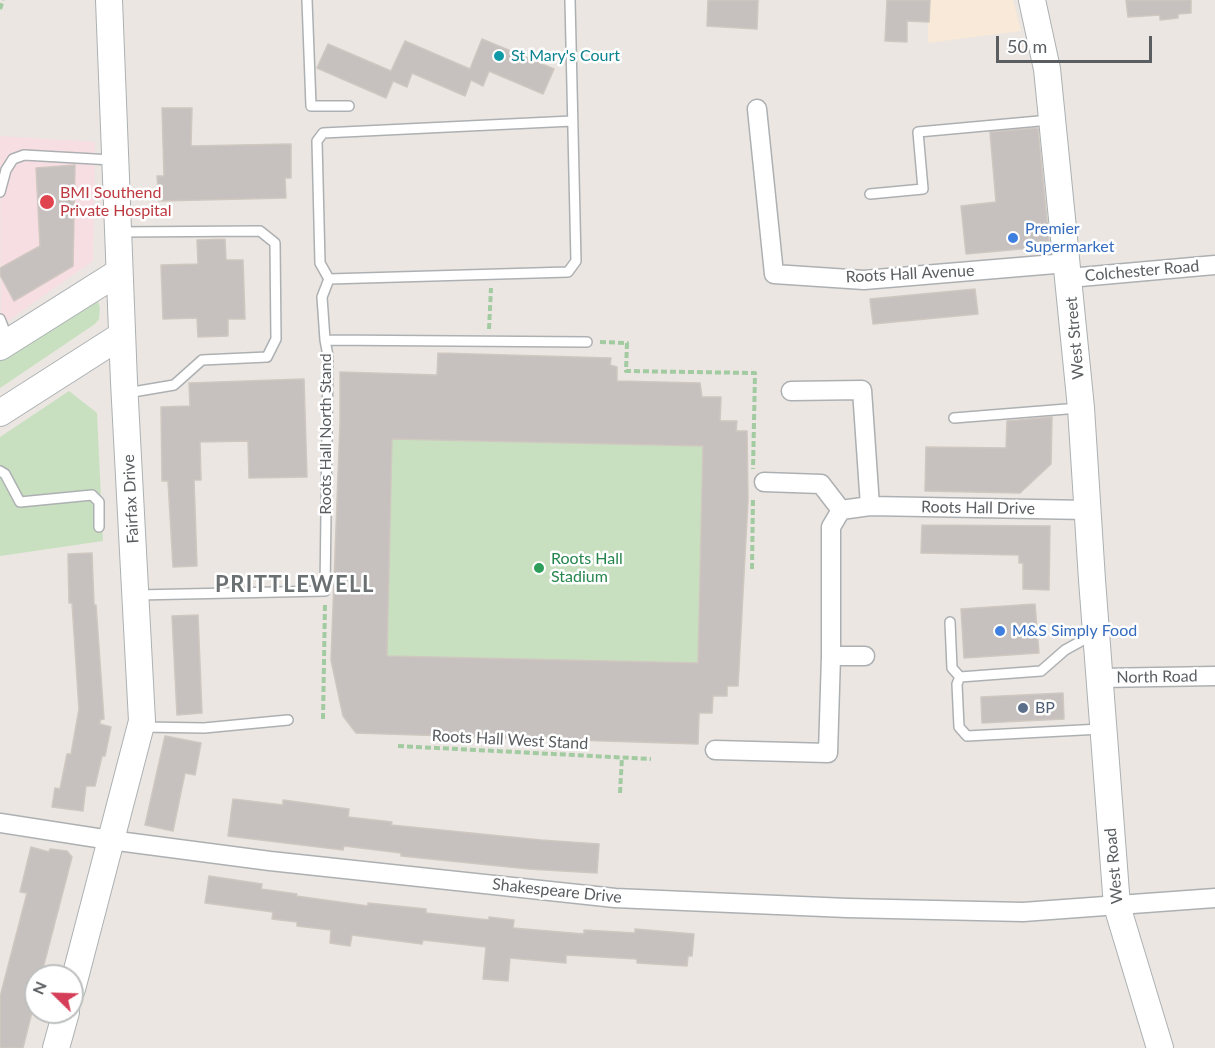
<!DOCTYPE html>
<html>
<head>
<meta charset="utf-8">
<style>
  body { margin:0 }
  #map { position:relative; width:1215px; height:1048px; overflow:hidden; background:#ebe6e1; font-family:Lato,sans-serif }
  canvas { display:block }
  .north { position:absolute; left:24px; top:964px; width:60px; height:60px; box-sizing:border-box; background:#fff; border:2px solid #bdbfbf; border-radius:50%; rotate:293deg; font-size:16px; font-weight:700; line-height:24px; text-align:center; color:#5a5e60 }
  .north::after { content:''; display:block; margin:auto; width:21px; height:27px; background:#d53e58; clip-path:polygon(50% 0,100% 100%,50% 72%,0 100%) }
  .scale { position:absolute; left:996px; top:36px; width:156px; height:27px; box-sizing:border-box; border:3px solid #5a5e60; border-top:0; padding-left:8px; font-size:18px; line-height:21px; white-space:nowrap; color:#5a5e60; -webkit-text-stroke:4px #fff; paint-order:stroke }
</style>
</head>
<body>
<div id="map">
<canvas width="1215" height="1048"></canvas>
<div class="north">N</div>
<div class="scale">50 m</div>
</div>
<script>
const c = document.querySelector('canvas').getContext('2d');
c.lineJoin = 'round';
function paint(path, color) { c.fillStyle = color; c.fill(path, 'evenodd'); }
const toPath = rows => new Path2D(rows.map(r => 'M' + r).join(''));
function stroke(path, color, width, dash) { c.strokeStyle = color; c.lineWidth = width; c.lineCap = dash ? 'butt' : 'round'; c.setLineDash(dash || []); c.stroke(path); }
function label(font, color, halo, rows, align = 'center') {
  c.font = font + ' Lato,sans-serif'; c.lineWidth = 5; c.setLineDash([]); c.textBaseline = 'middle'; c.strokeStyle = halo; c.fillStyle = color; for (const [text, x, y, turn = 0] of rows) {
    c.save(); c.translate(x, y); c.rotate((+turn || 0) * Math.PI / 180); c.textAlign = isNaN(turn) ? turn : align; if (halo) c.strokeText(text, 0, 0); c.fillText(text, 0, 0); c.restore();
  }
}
const commercial = toPath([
  [928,0,1013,0,1021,31,928,43]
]);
const medical = toPath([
  [0,136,95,142,93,261,1,326]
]);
const green = toPath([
  [93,294,98,301,100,308,99,319,95,324,0,388,0,357],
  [611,358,610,365,617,367,617,381,700,383,702,397,721,397,720,420,737,421,737,431,747,431,748,500,738,686,728,686,727,696,713,696,712,713,699,713,698,744,356,733,343,716,331,660,340,422,340,372,437,375],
  [69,391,97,413,103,541,0,556,0,437]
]);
const building = toPath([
  [708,0,758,0,757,29,707,26,708,0],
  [887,0,930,0,929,22,907,21,907,42,885,41,887,0],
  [1126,0,1191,0,1191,13,1178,14,1178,18,1160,20,1160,15,1128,17,1126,0],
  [482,39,554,69,543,94,489,71,483,86,471,80,465,96,412,73,407,87,393,81,386,98,317,68,328,44,391,71,405,41,470,69,482,39],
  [162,108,192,108,191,146,291,144,291,178,285,178,286,198,159,201,157,176,164,176,162,108],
  [1038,128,1049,241,1043,247,966,254,961,206,996,202,990,132,1038,128],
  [75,165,73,266,14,301,0,275,0,268,40,246,36,168,75,165],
  [225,239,226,260,243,260,245,319,228,319,228,336,198,337,197,318,163,319,161,265,198,264,197,240,225,239],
  [975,289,978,314,873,324,870,299,975,289],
  [438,353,611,358,610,365,617,367,617,381,700,383,702,397,721,397,720,421,737,421,736,431,747,431,748,500,738,686,727,686,727,696,713,696,712,713,699,713,698,744,356,733,343,716,331,660,340,422,340,372,437,375,438,353],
  [392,439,703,446,698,663,387,656,392,439],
  [304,379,307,477,249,478,248,441,200,442,201,480,194,480,197,566,173,567,168,481,162,481,161,407,190,406,189,383,304,379],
  [1052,417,1051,464,1020,493,925,491,926,447,1006,448,1007,421,1052,417],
  [922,525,1050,526,1049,590,1023,589,1023,563,1019,563,1019,555,921,553,922,525],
  [92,553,94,605,96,605,104,719,100,720,100,724,111,727,105,756,102,756,95,786,86,786,83,811,52,807,55,788,60,789,67,754,71,754,79,709,72,603,69,603,68,554,92,553],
  [1035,604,1039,653,964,658,961,609,1035,604],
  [198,615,202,713,177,715,172,616,198,615],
  [1063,693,1064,719,982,723,981,697,1063,693],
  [165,736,201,743,195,775,185,773,173,831,145,825,165,736],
  [233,799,283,805,283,800,349,809,348,817,392,822,391,825,541,840,599,844,597,873,529,869,401,856,401,853,344,846,343,850,228,836,233,799],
  [31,847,49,852,50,849,67,851,72,857,41,976,36,976,36,996,23,1048,0,1048,0,997,27,893,20,892,31,847],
  [209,876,262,884,261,889,297,894,296,896,368,906,368,903,426,909,426,913,489,920,489,917,514,920,513,928,584,934,584,930,635,933,635,929,694,934,692,956,688,956,687,966,637,963,637,959,566,955,566,963,510,958,508,981,483,979,486,947,423,940,422,944,352,935,350,946,330,943,331,930,297,926,297,922,272,919,273,912,205,903,209,876]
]);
const path = toPath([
  [0,9,3,0],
  [489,329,491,288],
  [600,342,627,343,626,371,755,373,753,469],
  [752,569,753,497],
  [323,719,325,604],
  [398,746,651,759],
  [620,793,622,757]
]);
const lane = toPath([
  [307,0,311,106,349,106],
  [570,0,576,261,568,272,329,279,320,263,317,141,323,133,572,121],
  [0,192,6,170,13,159,24,155,112,160],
  [870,194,923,189,918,132,1050,120],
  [119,232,260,231,275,243,276,339,267,357,202,360,174,385,127,393],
  [0,319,8,339],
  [325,340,587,342],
  [954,418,1079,408],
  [0,471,5,474,20,502,92,495,99,502,99,527],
  [137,595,325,591,328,356,325,340,322,297,329,279],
  [950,622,952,668,960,677],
  [1094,634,1065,650,1041,671,960,677,957,684,959,727,967,736,1101,729],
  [142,727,204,728,288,720]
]);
const street = toPath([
  [757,109,774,274,864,280,1067,263],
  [1069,278,1215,265],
  [791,391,862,390,870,506],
  [764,482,821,484,841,510],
  [865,656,831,656,831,527,841,510,870,506,1087,510],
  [1100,678,1215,676],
  [715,750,828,753,831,656],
  [0,823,110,840,270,861,615,898,847,908,1023,912,1215,898]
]);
const secondary = toPath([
  [1032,0,1047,69,1081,408,1092,580,1117,906,1160,1048],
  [0,347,119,272],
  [0,413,122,335],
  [72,989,142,721,124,382,109,0],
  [56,1048,66,1012]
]);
const markers = [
  [499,56,6,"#0f9aa8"],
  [47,202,8,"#e0444e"],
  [1013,238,6,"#3f7fe0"],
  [539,568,6,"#2e9e5b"],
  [1000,631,6,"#3f7fe0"],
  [1023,708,6,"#5c6f8a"]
];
const cultureNames = [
  ["St Mary's Court",511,56]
];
const healthNames = [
  ["BMI Southend",60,193],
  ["Private Hospital",60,211]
];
const shopNames = [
  ["Premier",1025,229],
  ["Supermarket",1025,247],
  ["M&S Simply Food",1012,631]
];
const streetNames = [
  ["Colchester Road",1142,271,-5],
  ["Roots Hall Avenue",910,274,-3],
  ["West Street",1075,338,-95],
  ["Roots Hall North Stand",326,434,-90],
  ["Fairfax Drive",131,499,-93],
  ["Roots Hall Drive",978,508,1],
  ["North Road",1157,677,-1],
  ["Roots Hall West Stand",510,740,3],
  ["West Road",1114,866,-95],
  ["Shakespeare Drive",557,891,6]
];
const leisureNames = [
  ["Roots Hall",551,559],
  ["Stadium",551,577]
];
const serviceNames = [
  ["BP",1035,708]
];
const districtNames = [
  ["PRITTLEWELL",295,585]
];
paint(commercial, '#f9e9d8');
paint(medical, '#f7dee2');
paint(green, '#c8e0c0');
paint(building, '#c6c1be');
stroke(building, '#cfc7c0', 1.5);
stroke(lane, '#adb0b2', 12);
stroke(street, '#adb0b2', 21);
stroke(secondary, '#acb1b3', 28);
stroke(path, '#a2cba2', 4, [6, 3]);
stroke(lane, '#fff', 9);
stroke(street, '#fff', 18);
stroke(secondary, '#fff', 26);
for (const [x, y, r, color] of markers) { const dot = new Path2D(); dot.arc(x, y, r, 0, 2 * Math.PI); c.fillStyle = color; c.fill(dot); stroke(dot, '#fff', 2); }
label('16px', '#0d838f', '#fff', cultureNames, 'left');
label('16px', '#be3a42', '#fff', healthNames, 'left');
label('16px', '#366cbe', '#fff', shopNames, 'left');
label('16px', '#5a5e60', '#fff', streetNames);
label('16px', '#27864d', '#fff', leisureNames, 'left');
label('16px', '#4e5e75', '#fff', serviceNames, 'left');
c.letterSpacing = '1.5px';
label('bold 22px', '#6b7072', '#fff', districtNames);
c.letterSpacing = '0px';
</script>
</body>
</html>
